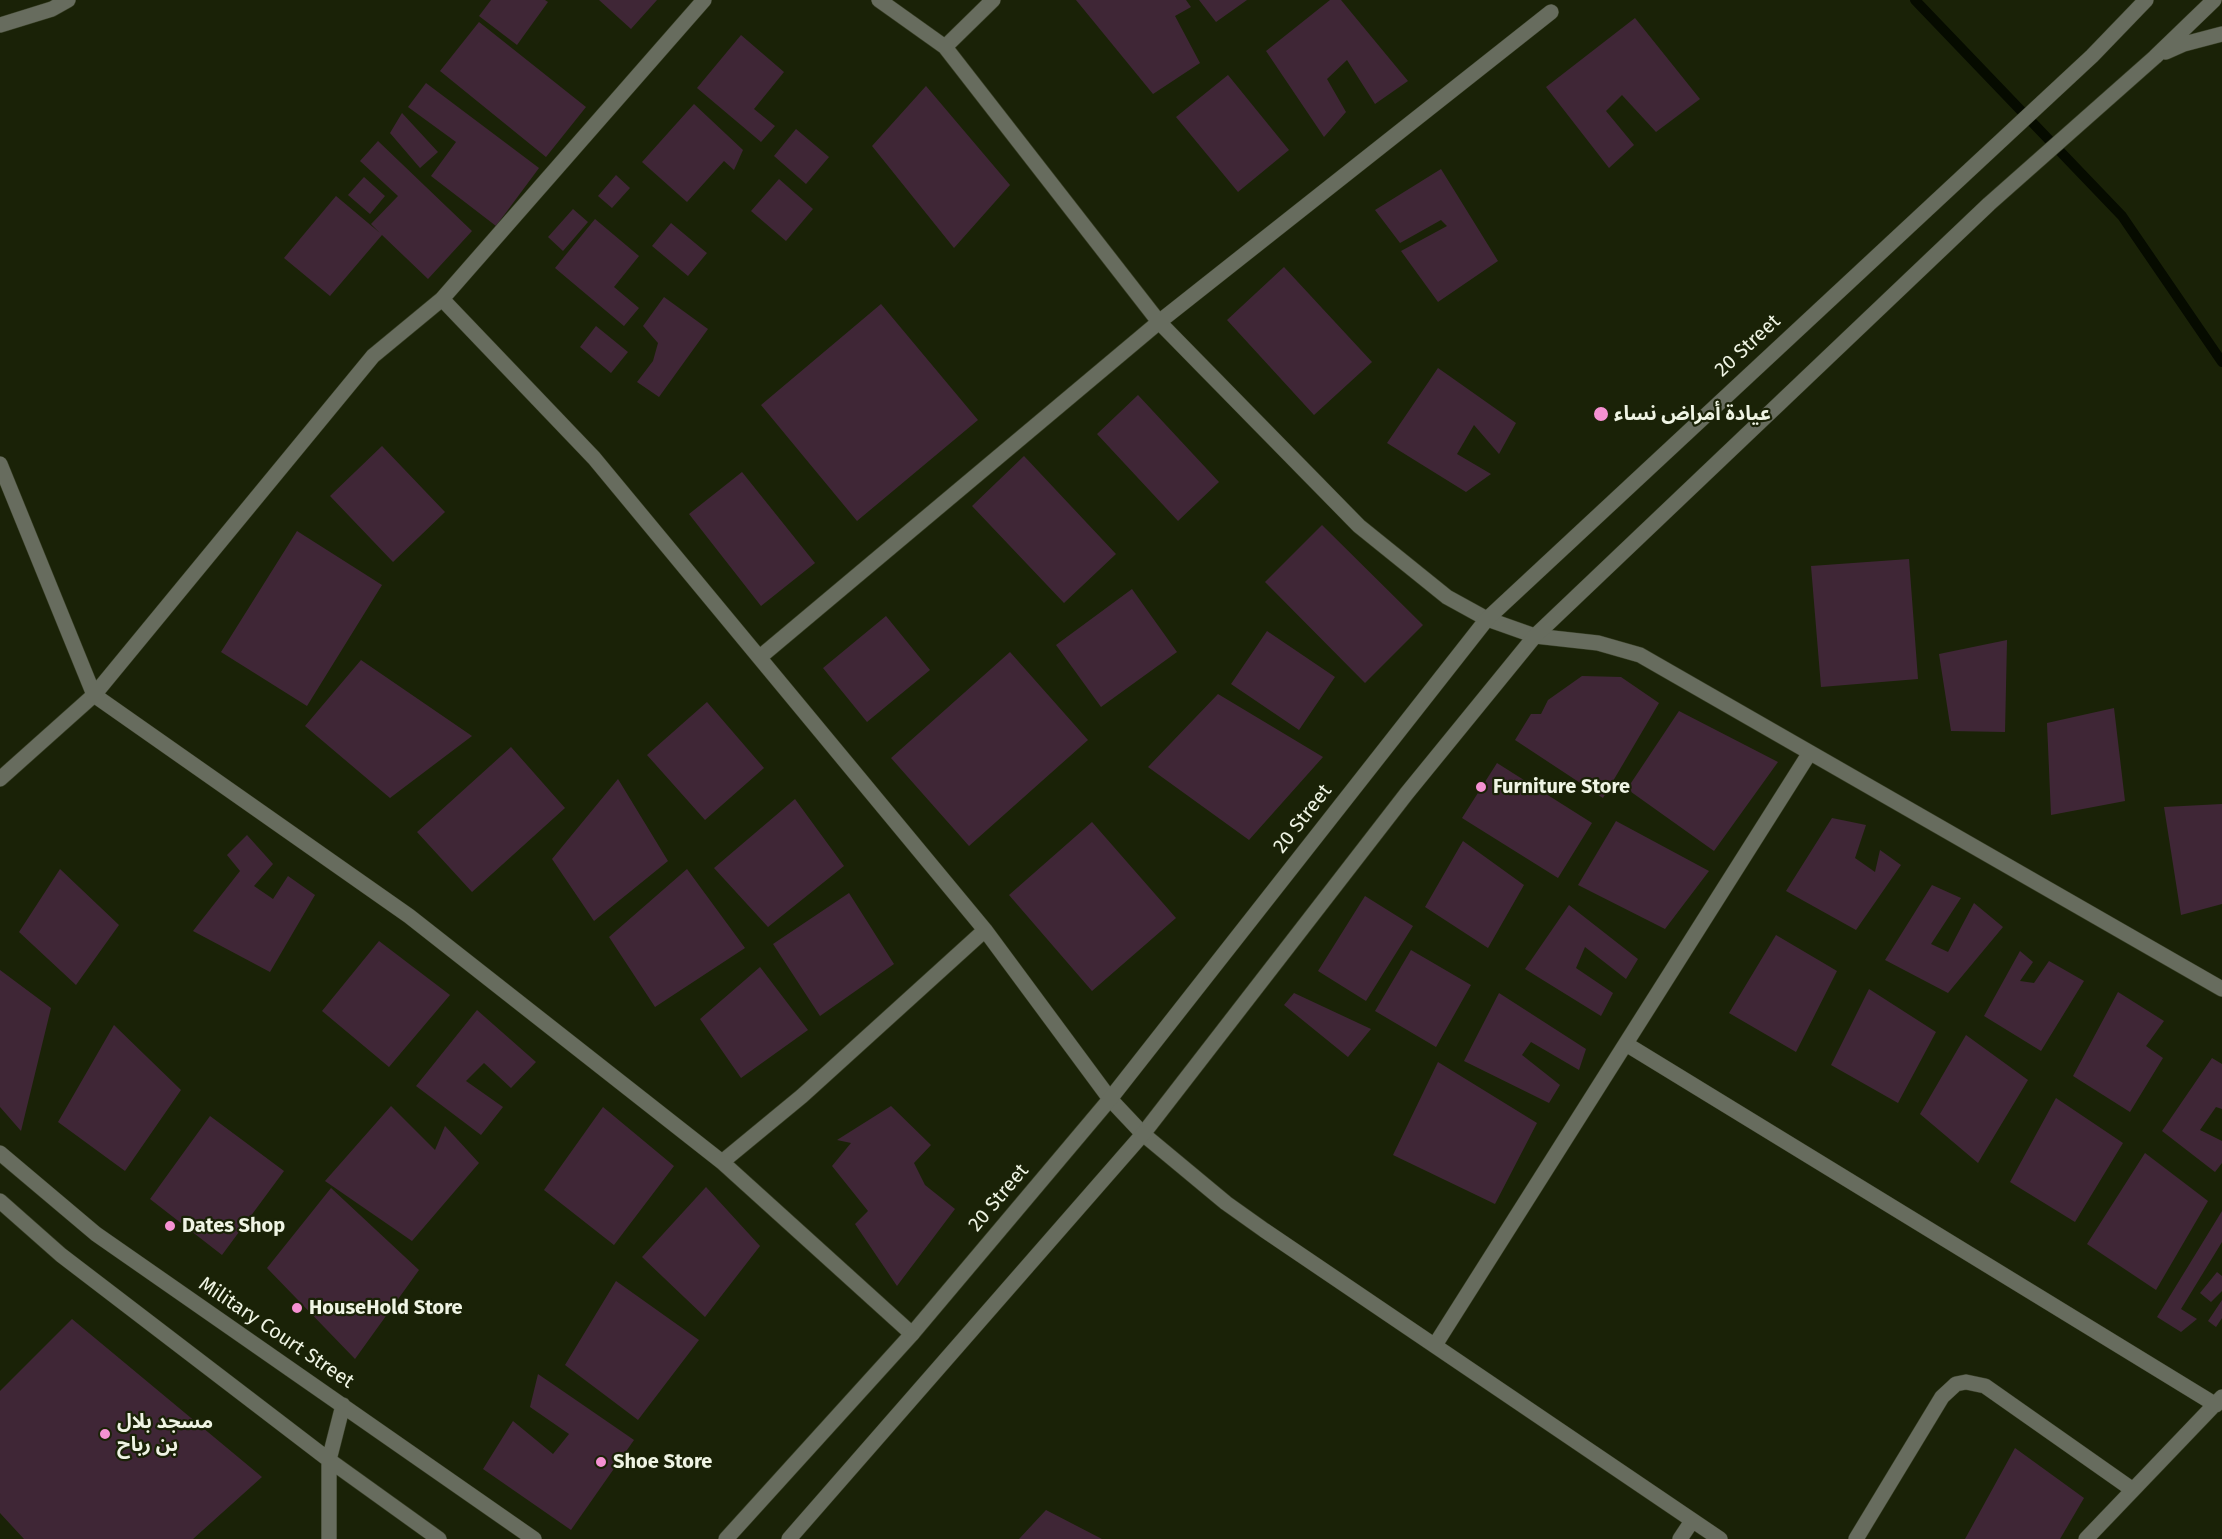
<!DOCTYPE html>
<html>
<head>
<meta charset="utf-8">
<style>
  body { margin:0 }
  canvas { display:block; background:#1a2207 }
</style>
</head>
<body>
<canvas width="2222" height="1539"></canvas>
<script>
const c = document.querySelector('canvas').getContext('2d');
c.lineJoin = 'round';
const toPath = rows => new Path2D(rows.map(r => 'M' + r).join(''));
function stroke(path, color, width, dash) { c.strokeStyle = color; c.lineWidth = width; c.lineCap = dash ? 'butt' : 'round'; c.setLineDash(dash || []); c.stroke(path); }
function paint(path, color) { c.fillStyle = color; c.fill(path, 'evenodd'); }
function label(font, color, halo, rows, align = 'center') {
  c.font = font + ' "Fira Sans","Noto Sans Arabic",sans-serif'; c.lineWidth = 4.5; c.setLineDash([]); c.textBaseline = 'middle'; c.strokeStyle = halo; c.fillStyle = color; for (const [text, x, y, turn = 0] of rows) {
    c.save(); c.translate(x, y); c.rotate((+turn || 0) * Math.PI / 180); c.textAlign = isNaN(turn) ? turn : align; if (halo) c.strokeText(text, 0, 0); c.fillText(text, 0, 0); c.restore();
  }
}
const stream = toPath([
  [1915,0,2122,216,2222,362]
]);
const building = toPath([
  [491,0,545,0,548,2,517,45,479,16],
  [599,0,657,0,631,29],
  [1076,0,1186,0,1191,7,1175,16,1200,63,1153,94],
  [1199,0,1247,0,1216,22],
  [1330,0,1341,0,1408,81,1375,104,1347,60,1327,79,1346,112,1324,137,1266,51],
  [1635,18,1700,99,1656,132,1622,95,1606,111,1634,145,1609,168,1546,87],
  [479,22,586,107,546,157,440,71],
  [741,35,784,72,754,109,775,126,761,142,697,88],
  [1228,75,1289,150,1238,192,1176,117],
  [426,83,539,168,496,226,431,176,456,142,408,107],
  [926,86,1010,185,954,248,872,146],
  [694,104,743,150,734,170,724,161,687,202,642,162],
  [402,113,438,152,420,168,390,133],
  [796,129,829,157,806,184,774,156],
  [378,141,472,231,428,279,382,235,330,296,284,258,336,196,380,233,371,224,398,196,360,161],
  [1441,169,1498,261,1438,302,1401,251,1447,226,1441,220,1400,243,1375,210],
  [616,175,630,188,612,208,598,196],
  [364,177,385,196,370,214,348,195],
  [779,179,813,209,786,241,751,211],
  [573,209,588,222,563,251,548,237],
  [595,219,639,256,614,287,639,308,624,326,555,268],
  [671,223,707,253,688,276,652,246],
  [1284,267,1372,362,1314,415,1227,320],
  [664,297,708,329,659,397,637,382,653,361,658,343,643,326],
  [881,304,978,420,857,521,761,405],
  [596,326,628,352,611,373,580,347],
  [1438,368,1516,423,1499,454,1474,425,1457,454,1491,474,1466,492,1387,443],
  [1138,395,1219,482,1178,521,1097,434],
  [382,446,445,512,393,562,330,496],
  [1024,456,1116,554,1064,603,972,506],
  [742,472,815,563,761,606,689,514],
  [1322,525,1423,625,1365,683,1265,582],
  [297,531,382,585,307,706,221,652],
  [1909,559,1918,679,1821,687,1811,566],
  [1132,589,1177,652,1101,707,1056,645],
  [886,616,930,670,867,722,823,668],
  [1267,631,1335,677,1299,730,1231,684],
  [2007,640,2005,732,1951,731,1939,654],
  [1010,652,1088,740,969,846,891,758],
  [361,660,472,736,390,798,305,726],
  [1582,676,1621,677,1659,703,1603,798,1515,740,1531,714,1541,714,1548,700],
  [1218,694,1323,757,1249,840,1148,767],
  [707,702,764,768,705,820,647,755],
  [2114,708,2125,801,2051,815,2047,723],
  [1679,711,1778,762,1714,851,1627,789],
  [511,747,565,808,472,892,417,832],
  [1497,763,1592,823,1558,878,1462,818],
  [618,779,668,861,594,921,552,859],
  [795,799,844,866,768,927,714,868],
  [2222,804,2222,904,2181,915,2164,807],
  [1832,818,1866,825,1855,858,1875,872,1880,850,1901,865,1856,930,1786,891],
  [1616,821,1709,871,1665,929,1578,885],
  [1092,822,1176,918,1092,991,1009,895],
  [247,835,273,864,254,886,273,899,288,876,315,895,270,972,193,931,240,871,227,855],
  [1463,841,1524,885,1488,948,1425,907],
  [60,869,119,925,76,985,19,932],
  [687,869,745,948,655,1007,609,937],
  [1932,885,1961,898,1931,944,1948,952,1974,903,2003,927,1948,993,1885,960],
  [849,893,894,964,820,1016,773,944],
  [1365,896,1413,926,1366,1001,1318,971],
  [1569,905,1638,959,1626,979,1585,947,1576,968,1613,993,1601,1016,1525,969],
  [1776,935,1837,971,1796,1052,1729,1013],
  [379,941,450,995,389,1067,322,1011],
  [1411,950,1471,985,1436,1047,1375,1011],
  [2020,951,2033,962,2020,981,2034,983,2049,961,2084,981,2041,1051,1984,1016],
  [760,967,808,1030,741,1078,700,1019],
  [0,970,51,1008,21,1131,0,1107],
  [1869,989,1936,1032,1898,1103,1831,1065],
  [2118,992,2164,1021,2146,1046,2163,1058,2130,1112,2073,1076],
  [1294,993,1371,1029,1348,1057,1284,1005],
  [1499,993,1586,1049,1579,1070,1531,1042,1522,1055,1560,1085,1549,1103,1464,1061],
  [477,1010,536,1062,511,1088,484,1063,466,1081,503,1107,481,1135,416,1086],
  [114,1025,181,1090,125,1171,58,1122],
  [1966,1035,2028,1080,1978,1163,1920,1114],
  [2212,1058,2222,1064,2222,1109,2216,1107,2200,1130,2222,1141,2222,1163,2215,1172,2162,1131],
  [1438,1062,1537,1123,1495,1204,1393,1155],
  [2056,1098,2123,1143,2075,1222,2010,1182],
  [391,1106,435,1150,445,1126,479,1163,412,1241,325,1181],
  [891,1106,931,1145,914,1163,925,1185,955,1209,897,1286,855,1224,868,1211,832,1166,851,1143,837,1140],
  [603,1107,674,1166,614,1245,544,1190],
  [210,1116,284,1171,222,1255,150,1199],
  [2145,1153,2208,1201,2156,1290,2087,1244],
  [706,1187,760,1246,705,1317,642,1257],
  [331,1188,419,1270,355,1359,267,1268],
  [2222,1211,2222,1242,2181,1309,2197,1319,2181,1332,2157,1317],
  [2217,1272,2222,1276,2222,1291,2211,1302,2200,1293],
  [616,1281,699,1340,638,1420,565,1365],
  [2222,1300,2222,1318,2216,1327,2208,1321],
  [72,1319,262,1477,193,1539,24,1539,0,1513,0,1391],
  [538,1374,634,1440,571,1530,483,1469,513,1421,553,1454,569,1434,530,1407],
  [2015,1448,2084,1498,2060,1539,1965,1539],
  [1046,1510,1102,1539,1019,1539]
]);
const minor = toPath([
  [879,0,945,47,1159,322,1359,526,1447,597,1487,619,1535,636,1598,643,1640,655,2222,989],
  [0,25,52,9,68,0],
  [945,47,993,0],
  [442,299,594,458,985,930,1110,1099,1143,1134,1226,1203,1264,1230,1720,1539],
  [0,464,94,695,409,916,722,1162,912,1334],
  [760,657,1159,322,1551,12],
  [0,779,94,695,373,356,442,299,704,0],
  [1626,1044,2216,1405],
  [0,1153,96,1234,534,1539],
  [722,1162,802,1096,985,930],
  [0,1201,61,1255,329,1460,439,1539],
  [1435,1345,1809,754],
  [329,1539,329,1460,343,1405],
  [1680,1539,1692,1521],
  [1856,1539,1942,1397,1956,1384,1966,1382,1985,1386,2133,1490],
  [2086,1539,2222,1397]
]);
const tertiary = toPath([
  [2166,52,2184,44,2222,34],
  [726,1539,912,1334,1110,1099,1487,619,2092,56,2146,0],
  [789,1539,1143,1134,1407,793,1535,636,1989,204,2155,57,2214,0]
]);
const markers = [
  [1601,414,8,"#f591d2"],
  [1481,787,6,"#f591d2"],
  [170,1226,6,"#f591d2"],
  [297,1308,6,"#f591d2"],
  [105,1434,6,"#f591d2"],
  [601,1462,6,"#f591d2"]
];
const streetNames = [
  ["20 Street",1748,346,-43],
  ["20 Street",1303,819,-52],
  ["20 Street",999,1198,-50],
  ["Military Court Street",276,1333,34]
];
const poiNames = [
  ["عيادة أمراض نساء",1614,414],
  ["Furniture Store",1493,787],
  ["Dates Shop",182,1226],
  ["HouseHold Store",309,1308],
  ["مسجد بلال",117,1422],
  ["بن رباح",117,1445],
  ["Shoe Store",613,1462]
];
stroke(stream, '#060b00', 10);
paint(building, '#3f2636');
stroke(minor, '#383f26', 16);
stroke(tertiary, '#383f26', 16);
stroke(minor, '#676c5e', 15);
stroke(tertiary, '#676c5e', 15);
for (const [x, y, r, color] of markers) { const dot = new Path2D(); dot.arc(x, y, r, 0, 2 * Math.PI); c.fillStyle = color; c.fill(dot); stroke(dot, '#1a2207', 2); }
label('20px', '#eff4e4', '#1a2207', streetNames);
label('bold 20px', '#eff4e4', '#1a2207', poiNames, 'left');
</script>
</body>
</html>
